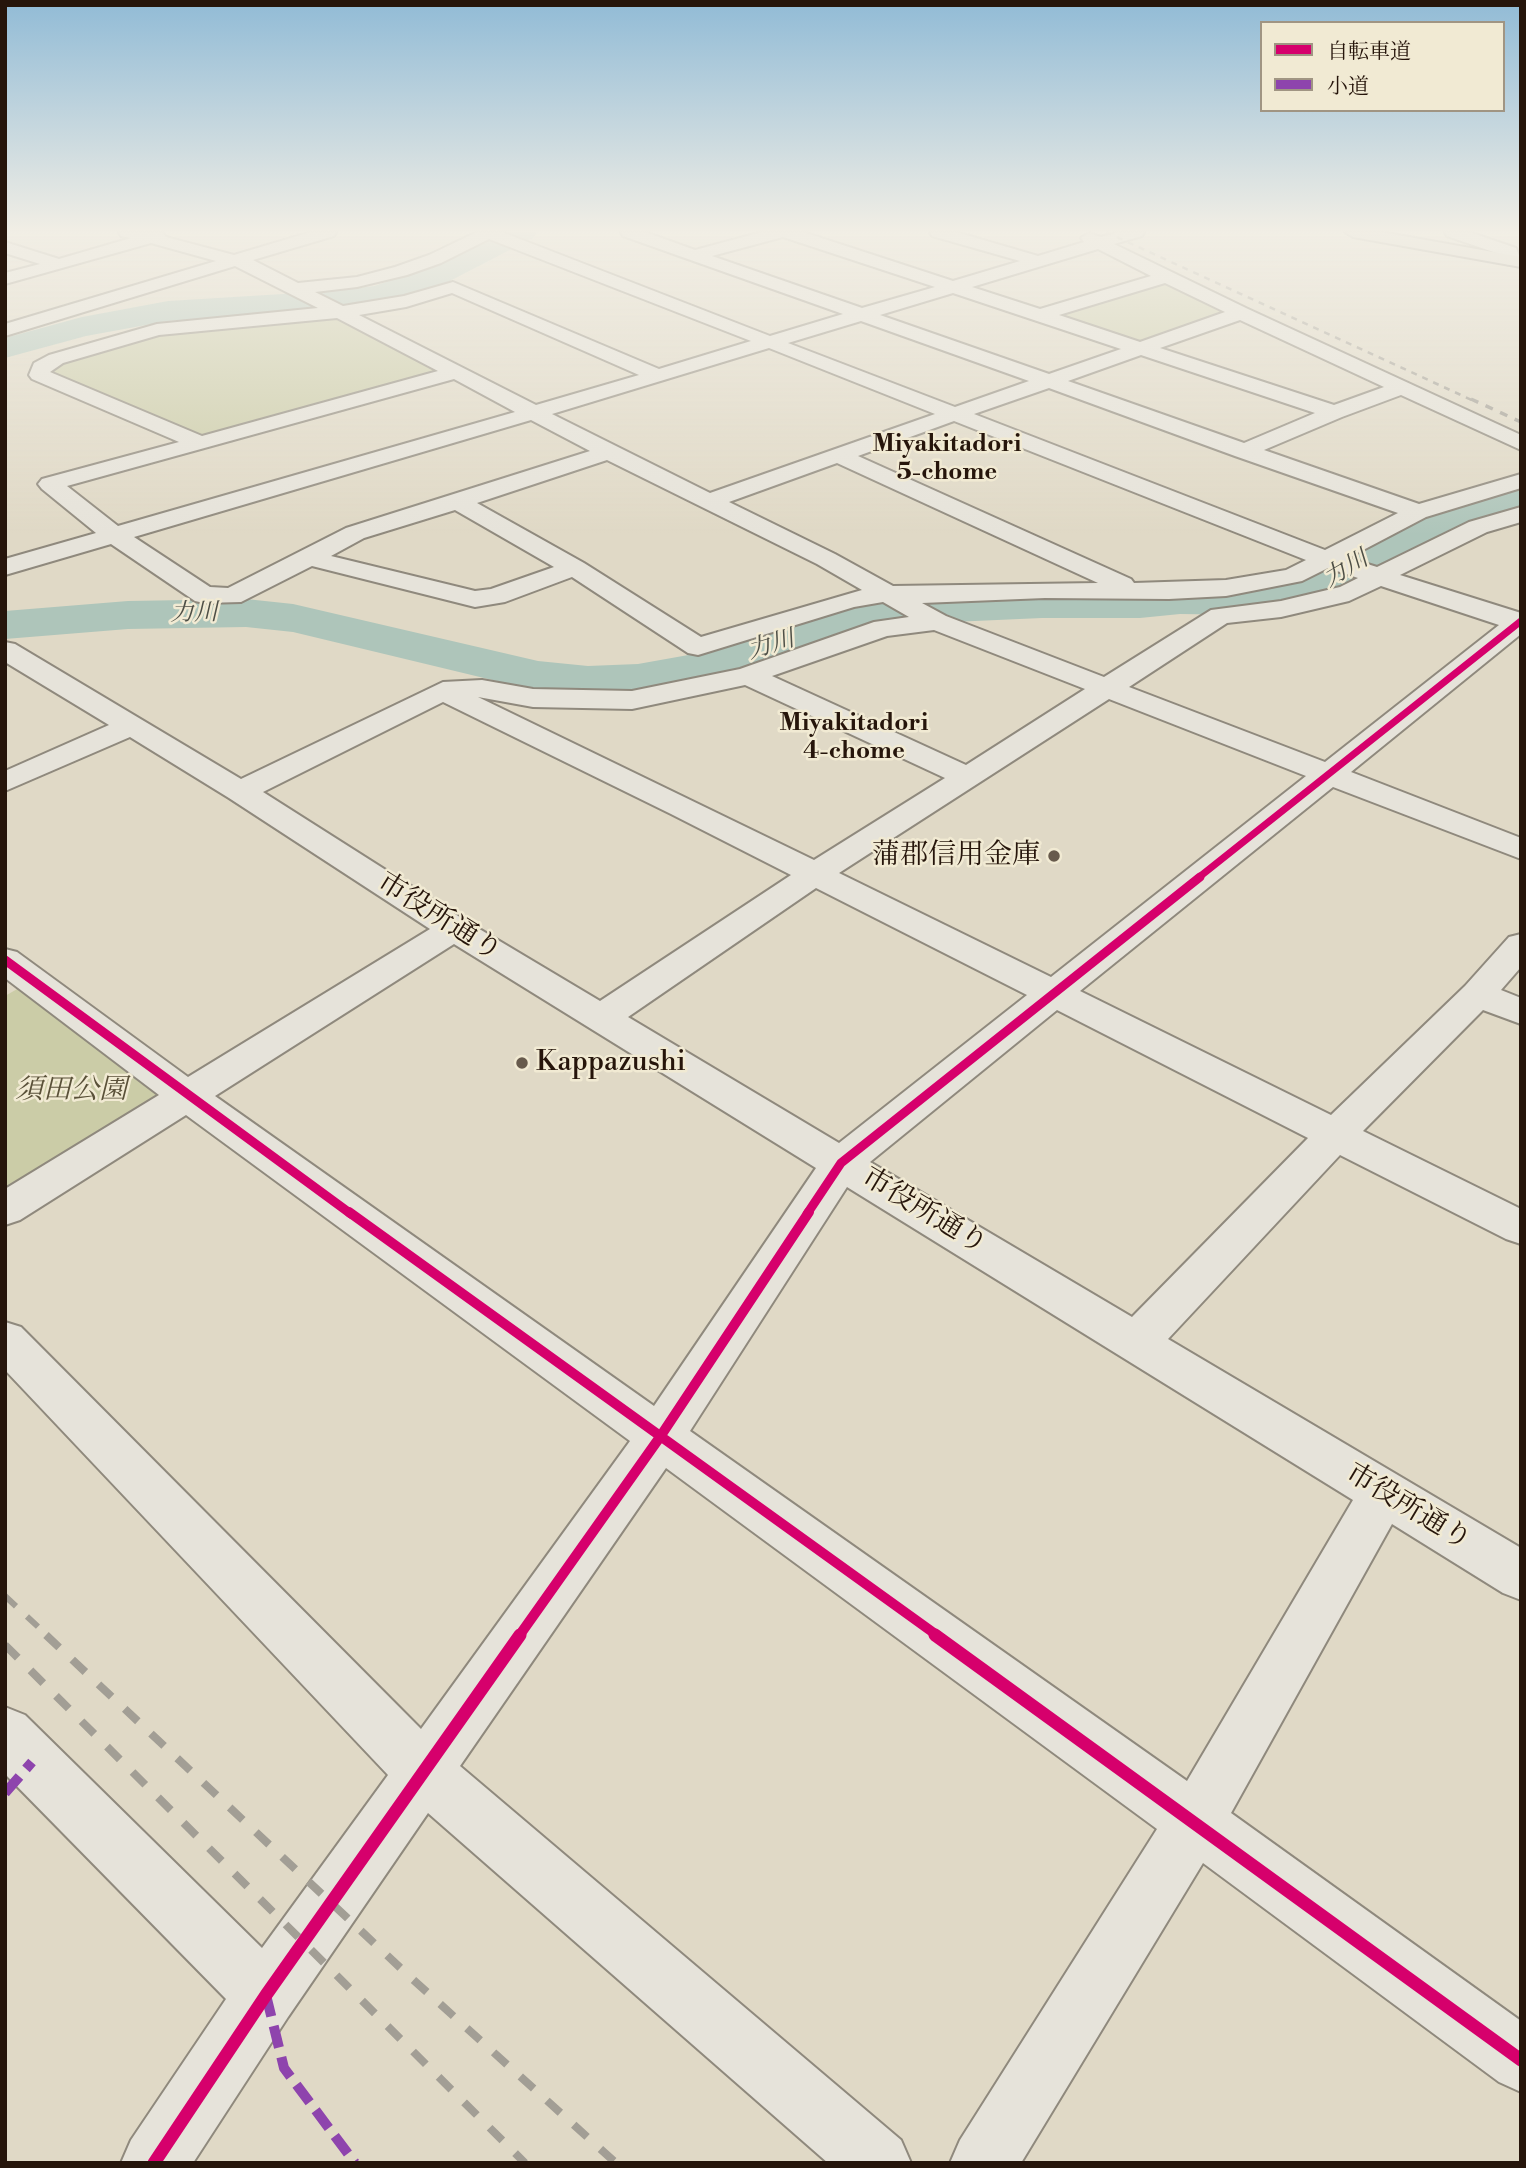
<!DOCTYPE html>
<html>
<head>
<meta charset="utf-8">
<style>
  body { margin:0 }
  #map { position:relative; width:1526px; height:2168px; overflow:hidden; background:#e0d9c6; font-family:"Libre Bodoni","Noto Serif JP",serif }
  canvas { display:block }
  .frame { position:absolute; inset:0; border:7px solid #26150b; pointer-events:none }
  .legend { position:absolute; left:1260px; top:21px; width:245px; height:91px; box-sizing:border-box; background:#f1ead3; border:2px solid #a09583; margin:0; padding:9px 12px; list-style:none; font-size:21px; color:#26150b }
  .legend li { display:flex; align-items:center; gap:14px; height:35px }
  .legend b { width:35px; border:2px solid #a09583 }
</style>
</head>
<body>
<div id="map">
<canvas width="1526" height="2168"></canvas>
<div class="frame"></div>
<ul class="legend">
<li><b style="height:9px;background:#d6006c"></b>自転車道</li>
<li><b style="height:9px;background:#8e44ad"></b>小道</li>
</ul>
</div>
<script>
const c = document.querySelector('canvas').getContext('2d');
c.lineJoin = 'round';
function paint(path, color) { c.fillStyle = color; c.fill(path, 'evenodd'); }
const toPath = rows => new Path2D(rows.map(r => 'M' + r).join(''));
function stroke(path, color, width, dash) { c.strokeStyle = color; c.lineWidth = width; c.lineCap = dash ? 'butt' : 'round'; c.setLineDash(dash || []); c.stroke(path); }
function label(font, color, halo, rows, align = 'center') {
  c.font = font + ' "Libre Bodoni","Noto Serif JP",serif'; c.lineWidth = 5; c.setLineDash([]); c.textBaseline = 'middle'; c.strokeStyle = halo; c.fillStyle = color; for (const [text, x, y, turn = 0] of rows) {
    c.save(); c.translate(x, y); c.rotate((+turn || 0) * Math.PI / 180); c.textAlign = isNaN(turn) ? turn : align; if (halo) c.strokeText(text, 0, 0); c.fillText(text, 0, 0); c.restore();
  }
}
const green = toPath([
  [1168,283,1225,313,1142,347,1058,316],
  [342,312,458,372,198,442,39,375,41,367,129,337],
  [33,980,186,1095,5,1209,5,996]
]);
const river = toPath([
  [501,232,537,232,533,238,444,284,389,302,332,311,168,321,86,336,5,358,5,338,82,317,168,301,332,291,374,286,422,270,501,232],
  [1521,489,1521,513,1484,521,1431,541,1382,565,1343,595,1327,599,1250,615,1180,614,1140,618,1042,618,885,625,860,630,720,677,638,694,588,696,538,691,293,632,246,627,128,629,5,639,5,611,128,601,246,599,293,604,538,661,588,666,638,664,694,654,832,609,885,597,1042,590,1140,590,1180,586,1250,587,1313,575,1352,547,1401,523,1458,502,1521,489]
]);
const minor = toPath([
  [119,232,162,232,166,237,234,255,311,232,336,232,334,236,253,260,298,283,357,277,395,267,429,255,477,232,502,232,770,336,843,314,623,236,621,232,645,232,695,250,762,232,803,232,953,281,1020,261,932,236,930,232,956,232,1038,256,1084,242,1081,238,1089,233,1101,237,1118,232,1144,232,1142,236,1114,244,1248,309,1521,435,1521,450,1401,395,1342,417,1264,450,1419,504,1521,474,1521,488,1426,517,1348,558,1377,567,1469,522,1521,507,1521,522,1487,532,1400,575,1521,613,1521,634,1351,772,1521,838,1521,859,1333,787,1080,991,1331,1115,1465,986,1509,937,1521,934,1521,967,1501,990,1521,998,1521,1024,1483,1010,1363,1131,1521,1209,1521,1244,1506,1239,1340,1155,1168,1339,1521,1548,1521,1600,1503,1593,1392,1524,1231,1813,1521,2021,1521,2092,1499,2082,1203,1863,1021,2163,950,2163,960,2140,1157,1829,666,1468,460,1766,901,2140,911,2163,828,2163,428,1813,288,2017,193,2163,121,2163,131,2140,226,1999,5,1774,5,1707,25,1715,262,1948,388,1775,5,1370,5,1322,21,1327,421,1729,630,1441,186,1115,20,1220,5,1225,5,1189,159,1095,5,978,5,949,17,952,188,1077,430,929,229,798,130,737,5,791,5,771,109,725,5,662,5,642,15,644,241,779,443,682,482,680,533,689,632,691,740,669,874,622,909,617,883,602,854,607,698,655,688,653,572,577,505,602,475,607,312,566,241,602,204,603,195,601,111,544,5,575,5,559,96,533,42,489,38,484,42,479,179,442,32,379,29,375,34,363,49,355,157,324,318,308,235,266,5,336,5,324,216,261,151,243,5,284,5,273,40,264,5,253,5,242,59,259,131,238,121,236,119,232],
  [783,237,935,287,862,308,712,256,783,237],
  [489,239,751,341,659,369,453,282,404,296,343,306,315,292,357,287,407,275,441,263,489,239],
  [1098,249,1151,276,1040,309,972,287,1098,249],
  [1165,283,1225,312,1140,342,1059,315,1165,283],
  [452,293,639,375,536,405,359,315,406,307,452,293],
  [953,293,1121,349,1049,374,880,315,953,293],
  [337,318,438,371,202,436,50,372,63,363,159,335,337,318],
  [1240,320,1384,387,1334,405,1160,348,1240,320],
  [861,321,1029,381,955,407,788,343,861,321],
  [769,348,935,414,710,493,552,414,769,348],
  [1141,355,1315,413,1244,443,1068,381,1141,355],
  [454,379,515,412,118,526,67,486,454,379],
  [1049,388,1235,456,1398,513,1325,550,974,414,1049,388],
  [531,420,590,451,346,528,228,588,210,587,134,537,531,420],
  [954,421,1306,560,1286,570,1226,580,1134,583,1131,579,858,456,954,421],
  [607,460,817,564,862,590,701,637,584,563,477,503,607,460],
  [837,463,1098,583,893,586,835,554,729,502,837,463],
  [455,510,554,567,491,589,475,591,331,556,364,538,455,510],
  [1328,568,1358,578,1340,587,1281,601,1211,610,1104,677,946,616,922,603,1045,598,1169,599,1226,596,1302,581,1328,568],
  [1381,586,1499,625,1325,762,1129,687,1227,623,1281,617,1349,601,1381,586],
  [934,630,1085,689,966,765,772,676,887,636,934,630],
  [745,685,945,778,814,860,478,697,533,707,632,709,745,685],
  [1109,699,1306,776,1051,977,839,873,1109,699],
  [443,702,671,814,791,875,600,1001,466,921,263,792,443,702],
  [816,888,1027,995,839,1143,628,1017,816,888],
  [454,944,816,1168,654,1406,215,1096,454,944],
  [1057,1010,1308,1138,1132,1317,870,1162,1057,1010],
  [847,1187,1353,1500,1187,1781,690,1431,847,1187],
  [1445,232,1469,232,1516,248,1521,260,1512,265,1506,264,1502,255,1447,236,1445,232]
]);
const major = toPath([
  [1345,232,1381,232,1521,257,1521,267,1353,237,1345,232]
]);
const railFar3 = toPath([
  [1106,232,1474,401]
]);
const railFar2 = toPath([
  [1471,399,1521,422]
]);
const railFar1 = toPath([
  [5,1596,48,1636]
]);
const rail = toPath([
  [46,1635,408,1975,616,2163],
  [5,1645,525,2163]
]);
const quiet = toPath([
  [5,1793,32,1762],
  [266,1995,284,2068,355,2163]
]);
const cyclewayFar3 = toPath([
  [1198,878,1521,621]
]);
const cyclewayFar2 = toPath([
  [5,960,351,1214],
  [807,1214,841,1163,1200,877]
]);
const cyclewayFar1 = toPath([
  [349,1212,938,1636],
  [519,1636,660,1437,809,1212]
]);
const cycleway = toPath([
  [935,1635,1521,2060],
  [154,2163,266,1995,520,1635]
]);
const markers = [
  [1054,856,7,"#675a4c"],
  [522,1063,7,"#675a4c"]
];
const farNeighbourhoodnames = [
  ["Miyakitadori",947,445],
  ["5-chome",947,473],
  ["Miyakitadori",854,724],
  ["4-chome",854,752]
];
const farWaternames = [
  ["力川",1346,570,-31],
  ["力川",194,614,-1],
  ["力川",771,646,-17]
];
const poiNames = [
  ["蒲郡信用金庫",1040,856],
  ["Kappazushi",536,1063,"left"]
];
const streetNames = [
  ["市役所通り",439,918,32],
  ["市役所通り",924,1212,31],
  ["市役所通り",1408,1508,31]
];
const parkNames = [
  ["須田公園",71,1091]
];
paint(green, '#cbcca7');
paint(river, '#aec5ba');
stroke(minor, '#8f897d', 4);
stroke(major, '#756e64', 4);
paint(minor, '#e6e3da');
paint(major, '#dad3c4');
stroke(railFar3, '#a29e95', 2.5, [6, 6]);
stroke(railFar2, '#a29e95', 3.5, [8, 8]);
stroke(railFar1, '#a29e95', 6, [15, 15]);
stroke(rail, '#a29e95', 8, [18, 18]);
stroke(quiet, '#8e44ad', 10, [22, 10]);
stroke(cyclewayFar3, '#d6006c', 7);
stroke(cyclewayFar2, '#d6006c', 9);
stroke(cyclewayFar1, '#d6006c', 10);
stroke(cycleway, '#d6006c', 13);
const sky = c.createLinearGradient(0, 0, 0, 535);
sky.addColorStop(0, '#91bbd6');
sky.addColorStop(0.43, '#f1eee5');
sky.addColorStop(1, '#f1eee500');
c.fillStyle = sky;
c.fillRect(0, 0, 1526, 535);
for (const [x, y, r, color] of markers) { const dot = new Path2D(); dot.arc(x, y, r, 0, 2 * Math.PI); c.fillStyle = color; c.fill(dot); stroke(dot, '#f1ead3', 2.5); }
label('bold 24px', '#26150b', '#f1ead3', farNeighbourhoodnames);
label('italic 24px', '#4e4f46', '#f1ead3', farWaternames);
label('28px', '#26150b', '#f1ead3', poiNames, 'right');
label('28px', '#26150b', '#f1ead3', streetNames);
label('italic 28px', '#5a5139', '#f1ead3', parkNames);
</script>
</body>
</html>
